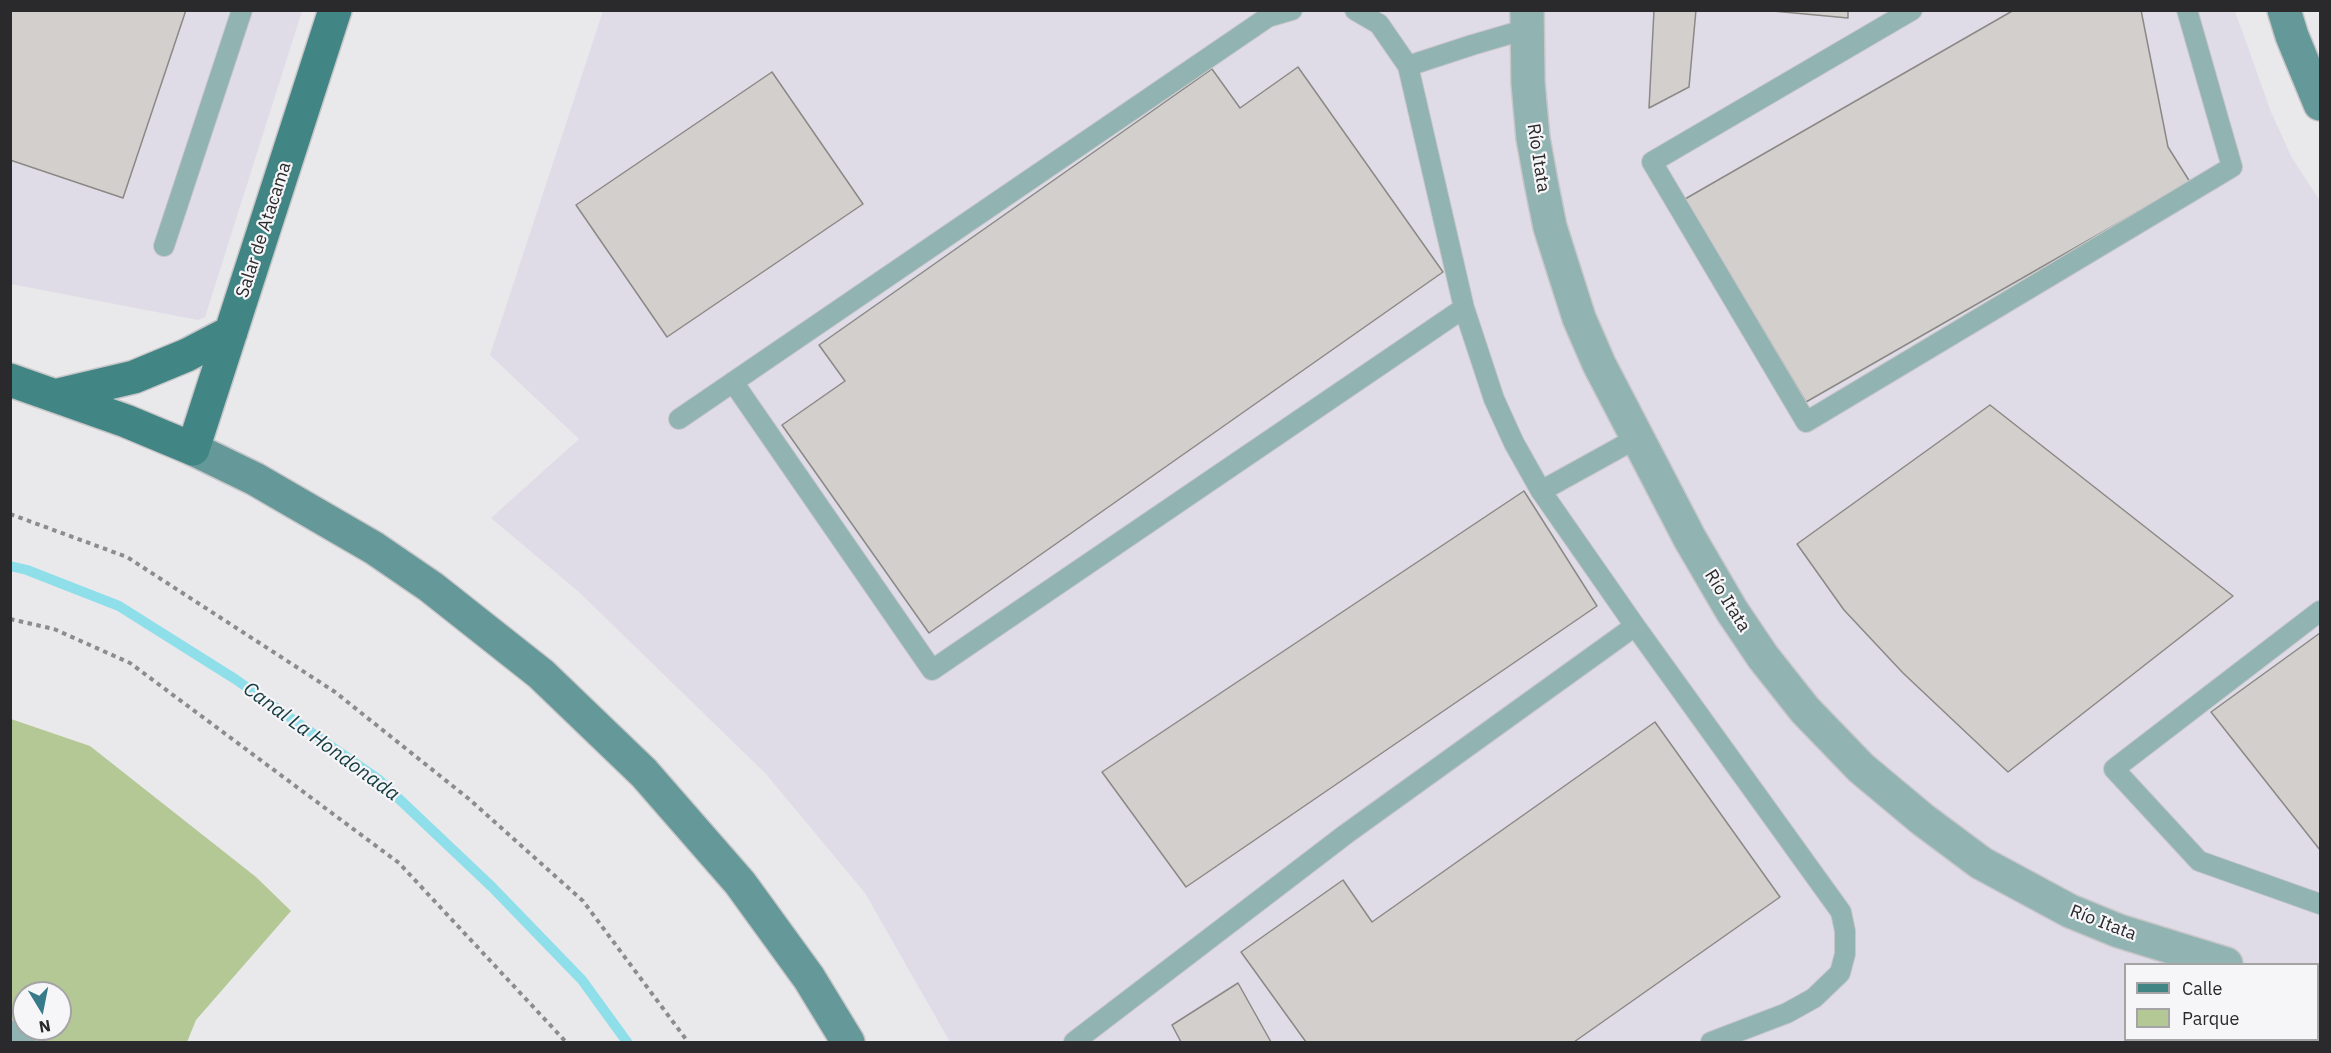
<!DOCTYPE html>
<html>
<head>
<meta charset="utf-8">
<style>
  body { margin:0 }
  #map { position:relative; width:2331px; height:1053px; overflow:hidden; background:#e9e8eb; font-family:"IBM Plex Sans",sans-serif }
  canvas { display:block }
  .frame { position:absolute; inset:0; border:12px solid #2a292b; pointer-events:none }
  .legend { position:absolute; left:2124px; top:963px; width:195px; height:78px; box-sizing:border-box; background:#f6f5f8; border:2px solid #a4a3a6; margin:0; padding:8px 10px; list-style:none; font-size:18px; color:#2a292b }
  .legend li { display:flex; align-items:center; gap:12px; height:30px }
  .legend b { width:30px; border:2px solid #a4a3a6 }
  .north { position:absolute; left:12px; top:981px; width:60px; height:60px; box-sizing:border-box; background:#f6f5f8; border:2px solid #a4a3a6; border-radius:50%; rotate:170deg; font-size:16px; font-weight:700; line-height:24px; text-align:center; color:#2a292b }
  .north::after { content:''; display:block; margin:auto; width:21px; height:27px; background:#377b8a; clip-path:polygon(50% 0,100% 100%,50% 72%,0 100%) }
</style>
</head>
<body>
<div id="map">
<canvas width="2331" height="1053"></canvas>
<div class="frame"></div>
<ul class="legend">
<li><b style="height:8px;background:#418585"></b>Calle</li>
<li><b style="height:16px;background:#b4c896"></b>Parque</li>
</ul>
<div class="north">N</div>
</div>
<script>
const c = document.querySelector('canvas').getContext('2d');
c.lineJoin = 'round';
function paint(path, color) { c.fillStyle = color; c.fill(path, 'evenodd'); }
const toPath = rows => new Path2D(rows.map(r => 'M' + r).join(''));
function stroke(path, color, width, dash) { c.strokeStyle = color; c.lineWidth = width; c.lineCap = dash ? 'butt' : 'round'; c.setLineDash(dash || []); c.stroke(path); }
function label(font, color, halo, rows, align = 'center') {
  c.font = font + ' "IBM Plex Sans",sans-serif'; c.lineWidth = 4.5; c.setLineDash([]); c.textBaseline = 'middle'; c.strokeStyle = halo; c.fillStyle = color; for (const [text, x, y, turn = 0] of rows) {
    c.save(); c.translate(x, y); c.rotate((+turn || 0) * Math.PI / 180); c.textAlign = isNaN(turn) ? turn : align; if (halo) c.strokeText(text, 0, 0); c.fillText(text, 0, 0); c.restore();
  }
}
const built = toPath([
  [10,11,302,11,205,317,198,320,11,284],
  [603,11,2235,11,2271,112,2292,158,2320,201,2320,1042,950,1042,865,893,766,774,579,592,491,518,579,439,490,355],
  [2126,964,2318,964,2318,1040,2126,1040]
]);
const green = toPath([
  [11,719,90,746,256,877,291,911,196,1020,187,1042,11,1042],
  [24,993,60,993,60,1029,24,1029]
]);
const stream = toPath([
  [10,566,27,570,119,606,235,679,378,779,492,887,582,980,627,1042]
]);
const building = toPath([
  [10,10,186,10,123,198,10,160,10,10],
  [1654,10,1696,10,1689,87,1649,108,1654,10],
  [1762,10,1848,10,1848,18,1762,10],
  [2014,10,2141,10,2168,147,2190,182,1806,402,1685,199,2014,10],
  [1298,67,1443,272,929,633,782,425,845,381,819,345,1212,69,1240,108,1298,67],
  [772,72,863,204,667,337,576,205,772,72],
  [1990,405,2233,596,2008,772,1903,673,1844,610,1797,544,1990,405],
  [1524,491,1597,606,1186,887,1102,772,1524,491],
  [2320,633,2320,850,2211,712,2320,633],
  [1655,722,1780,897,1574,1042,1306,1042,1241,952,1343,880,1372,922,1655,722],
  [1238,983,1271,1042,1181,1042,1172,1025,1238,983]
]);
const path = toPath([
  [10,514,127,557,335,692,469,799,583,901,688,1042],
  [10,619,54,629,130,663,399,863,566,1042]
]);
const lane = toPath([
  [1355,10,1379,24,1408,66,1464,308,1494,399,1514,443,1541,491,1635,626],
  [1912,10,1652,162,1806,422,2232,167,2187,10],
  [1408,66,1472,45,1527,29],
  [164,246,242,10],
  [733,382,932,670,1464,308],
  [679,419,1268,17,1292,10],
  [1541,491,1637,438],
  [2320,611,2114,769,2199,861,2320,904],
  [1074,1042,1346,834,1635,626,1841,912,1845,931,1845,954,1840,973,1814,998,1787,1013,1711,1042]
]);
const street = toPath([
  [1527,10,1528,83,1533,138,1541,182,1550,227,1579,318,1599,364,1690,539,1732,611,1763,657,1805,710,1861,768,1922,819,1981,863,2070,911,2119,931,2226,964],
  [2318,993,2320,994],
  [10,1037,19,1042]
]);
const secondary = toPath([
  [2284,10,2292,36,2320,104],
  [193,449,255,479,374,548,431,587,541,674,644,773,740,883,809,978,848,1042]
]);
const primary = toPath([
  [10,380,126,421,193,449,335,10],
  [58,395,134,377,187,355,231,332]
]);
const streetNames = [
  ["Río Itata",1538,158,81],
  ["Salar de Atacama",264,230,-72],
  ["Río Itata",1727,601,58],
  ["Río Itata",2103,923,21]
];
const waterNames = [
  ["Canal La Hondonada",321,742,36]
];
paint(built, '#dfdce7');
paint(green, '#b4c896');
stroke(stream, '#8edfea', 10);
paint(building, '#d2cfcd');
stroke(building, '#8b8986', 1.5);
stroke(lane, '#c7c6c8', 22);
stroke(street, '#c7c6c8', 36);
stroke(secondary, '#c7c6c8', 36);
stroke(primary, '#c7c6c8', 36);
stroke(path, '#8c8b8d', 4, [4.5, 4.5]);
stroke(lane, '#91b3b2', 20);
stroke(street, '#91b3b2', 33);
stroke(secondary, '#659898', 33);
stroke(primary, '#418585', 33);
label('18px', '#2a292b', '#f6f5f8', streetNames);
label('italic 20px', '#143b40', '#f6f5f8', waterNames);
</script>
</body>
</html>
